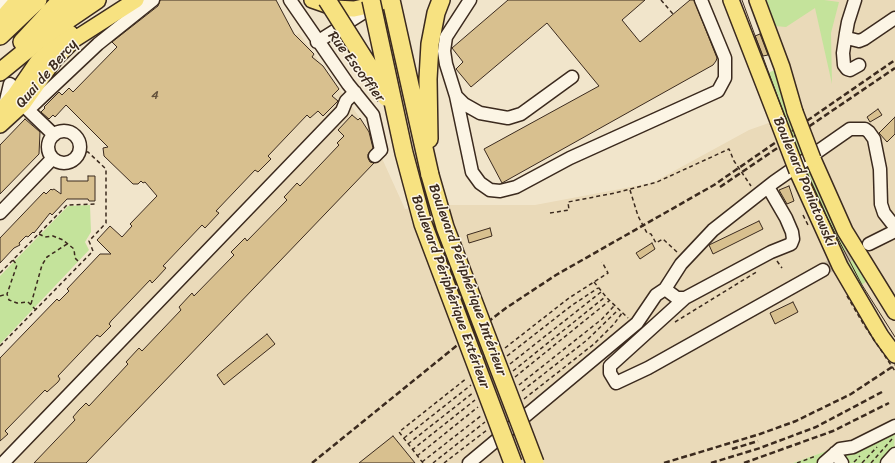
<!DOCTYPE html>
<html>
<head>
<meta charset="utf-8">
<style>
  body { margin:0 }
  canvas { display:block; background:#f1e5cb }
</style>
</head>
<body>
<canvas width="895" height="463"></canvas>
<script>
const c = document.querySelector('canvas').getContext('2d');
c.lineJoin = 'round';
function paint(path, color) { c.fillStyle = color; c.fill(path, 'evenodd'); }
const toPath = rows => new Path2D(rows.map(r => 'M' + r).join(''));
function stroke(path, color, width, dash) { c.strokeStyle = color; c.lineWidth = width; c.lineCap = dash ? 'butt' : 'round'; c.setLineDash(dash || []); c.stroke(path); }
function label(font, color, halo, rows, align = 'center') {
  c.font = font + ' Sriracha,sans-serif'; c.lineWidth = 3; c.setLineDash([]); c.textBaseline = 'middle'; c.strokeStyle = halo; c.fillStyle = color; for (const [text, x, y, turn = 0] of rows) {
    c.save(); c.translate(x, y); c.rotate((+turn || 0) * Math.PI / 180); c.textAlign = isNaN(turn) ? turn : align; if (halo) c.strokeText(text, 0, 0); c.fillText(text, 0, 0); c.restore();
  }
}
const built = toPath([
  [764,0,895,0,895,418,849,443,793,463,0,463,0,384,173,204,283,44,299,33,370,132,405,209,448,205,535,205,652,183,749,130,766,124,803,105]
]);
const green = toPath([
  [765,0,824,0,839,2,831,33,832,84,815,8,786,27,775,26],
  [778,69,870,279,857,288,762,75],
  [90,205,91,232,85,242,89,250,0,344,0,276,68,206],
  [895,420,894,463,793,463,849,443]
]);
const building = toPath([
  [160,0,276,0,294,34,314,54,312,57,323,66,339,89,332,96,338,101,323,116,318,111,310,118,307,115,268,156,271,159,258,172,255,170,216,211,219,213,205,228,202,225,163,266,166,268,155,280,152,283,150,280,111,321,109,324,111,326,100,337,97,335,58,376,60,379,58,382,47,392,45,390,5,431,8,434,0,441,0,358,57,299,59,301,69,291,67,289,100,254,111,254,97,240,110,226,122,237,132,226,130,224,157,196,145,182,143,183,141,181,138,184,133,184,104,156,103,148,108,147,66,105,55,117,53,115,49,119,41,112,45,108,44,107,59,92,62,95,69,88,73,92,117,47,112,42,158,6,160,0],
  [508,0,645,0,622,20,640,42,690,0,694,0,717,58,716,61,713,65,502,183,484,149,599,86,547,23,471,87,456,69,463,62,452,48,508,0],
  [760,34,768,55,763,56,755,36,760,34],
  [878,109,882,115,870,122,867,117,878,109],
  [352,115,358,120,360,118,369,132,373,148,368,154,368,158,370,162,374,163,86,463,34,463,75,420,73,417,79,410,86,403,89,406,128,364,126,362,139,348,142,351,181,310,179,307,192,293,194,296,234,255,231,252,245,238,247,241,287,200,284,197,286,195,297,183,300,186,339,145,337,143,344,136,338,130,352,115],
  [895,117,895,134,887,142,879,133,895,117],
  [25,119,40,132,39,154,0,194,0,145,25,119],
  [88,176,95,176,95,201,89,201,88,199,67,199,52,215,50,213,34,233,33,232,28,237,26,236,19,243,20,245,14,248,0,263,0,238,44,192,46,194,51,189,52,190,54,189,61,194,61,177,67,177,67,181,88,181,88,176],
  [789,186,794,201,787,204,779,190,789,186],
  [759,221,763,229,713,254,709,245,759,221],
  [490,228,492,236,469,243,467,235,490,228],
  [652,243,655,249,640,259,636,253,652,243],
  [793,302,798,312,775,324,770,313,793,302],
  [267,334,275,344,224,385,217,375,267,334],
  [393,436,415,463,359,463,393,436]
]);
const minorTunnel = toPath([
  [823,270,864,247]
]);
const path = toPath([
  [661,0,673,14],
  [630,190,638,216,647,233,651,234,656,243,663,239,678,253],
  [550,213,569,210,568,202,615,193,657,182,729,149,734,161,751,186],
  [803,215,808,225],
  [39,234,45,237,53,236,63,240,74,249,75,258,80,263],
  [13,260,17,265,7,294,9,300,17,303,28,302,36,310],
  [777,261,782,268],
  [0,273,67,205,96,204],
  [594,282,607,298,628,318],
  [0,296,7,294],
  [31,304,42,265,47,257,67,244],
  [675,322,758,271],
  [0,346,93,251,89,241,106,223,106,169,88,152,80,151],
  [505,348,569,298,608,273,602,262],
  [507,356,571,306,598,288],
  [510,364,601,292],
  [513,371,605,297],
  [515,377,609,301],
  [519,385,602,319,614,306],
  [522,391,587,340,618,310],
  [524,399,594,344,614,324,622,313],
  [404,438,471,385],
  [408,444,474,392],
  [412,450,475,400],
  [417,456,478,407],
  [422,462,482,415],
  [854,462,860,456],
  [423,463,399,432,467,378],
  [433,463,485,422],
  [444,463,487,430],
  [797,463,816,456],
  [862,463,877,447],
  [871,463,892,439]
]);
const minor = toPath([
  [290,0,348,84,373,115,381,150,375,156],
  [470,0,446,37,444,51,446,64,456,96,464,104,480,113,508,118,521,114,572,77],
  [855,0,848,22,846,33,847,38,859,41,864,39,895,18],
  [0,4,3,0],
  [846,33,843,53,844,65,847,69,850,70,859,65],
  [317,42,374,6],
  [456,96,472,172,480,183,490,190,500,191,516,187,570,158,718,91,725,78,725,58,701,0],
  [5,105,10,84],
  [23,105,54,135],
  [29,109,98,44,153,0],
  '48 147a16 16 0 1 1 32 0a16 16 0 1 1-32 0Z',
  [0,213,52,159],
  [869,244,895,231],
  [665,289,677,298,685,298,771,252,791,244,793,239,792,232,786,218,768,187],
  [685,298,610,366,610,373,616,383,648,368,823,270],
  [835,453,842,463],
  [3,463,342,111,346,101,355,92],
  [469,463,637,323,656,295,665,289,681,264,713,230,774,182,850,129,865,129,869,132,874,139,880,169,881,204,884,213,895,227],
  [824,463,840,449,853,447,895,426],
  [887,463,895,454]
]);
const major = toPath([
  [312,0,335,8,354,9,377,4,385,0],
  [731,0,778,121],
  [757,0,782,67,795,112],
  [0,112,14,96,38,61,70,33],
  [0,125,23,104,55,59,75,39,136,0],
  [813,159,845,231,895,312],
  [797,171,840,266,881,336,895,355]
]);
const highway = toPath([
  [391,0,430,175],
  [53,15,75,0],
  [0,22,19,0],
  [0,36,38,0],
  [22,42,61,0],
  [0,72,44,36,97,0],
  [429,139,428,79,430,44,436,13,441,0]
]);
const tram = toPath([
  [742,0,803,166,820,204,862,285,895,337]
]);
const rail = toPath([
  [720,187,895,68],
  [732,449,758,441],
  [312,463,455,347,506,308,556,275,714,185,895,60],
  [664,463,760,434,796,421,851,394,895,365],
  [711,463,760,448,816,427,882,392],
  [744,463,833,431,889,403]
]);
const pathBridge = toPath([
  [847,296,864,325,895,371]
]);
const majorBridge = toPath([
  [795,112,813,159],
  [778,121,797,171]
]);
const highwayBridge = toPath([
  [327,0,372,71,386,97],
  [371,0,404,153,423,224,513,463],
  [430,175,445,227,535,463]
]);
const numberNames = [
  ["4",155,96]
];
const streetNames = [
  ["Rue Escoffier",356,67,53],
  ["Quai de Bercy",47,74,-49],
  ["Boulevard Poniatowski",804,182,67],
  ["Boulevard Périphérique Intérieur",467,280,70],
  ["Boulevard Périphérique Extérieur",450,292,70]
];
paint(built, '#eadab9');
paint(green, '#c4e39b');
paint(building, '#d8c08f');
stroke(building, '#3b2a1e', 1);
stroke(minorTunnel, '#cdc0a8', 12, [12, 6]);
stroke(minor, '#3b2a1e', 15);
stroke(major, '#3b2a1e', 18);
stroke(highway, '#3b2a1e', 20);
stroke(path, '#3b2a1e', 1.5, [4, 3]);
stroke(minor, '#fcf5e5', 12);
stroke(major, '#f7e281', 15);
stroke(highway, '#f7e281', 17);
stroke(tram, '#3b2a1e', 1);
stroke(rail, '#3b2a1e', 2.5, [6, 3]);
stroke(majorBridge, '#3b2a1e', 18, []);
stroke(highwayBridge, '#3b2a1e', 20, []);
stroke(pathBridge, '#3b2a1e', 1.5, [4, 3]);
stroke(majorBridge, '#f7e281', 15);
stroke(highwayBridge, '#f7e281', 17);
label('12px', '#62503a', null, numberNames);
label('14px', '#3b2a1e', '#fcf5e5', streetNames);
</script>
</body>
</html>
